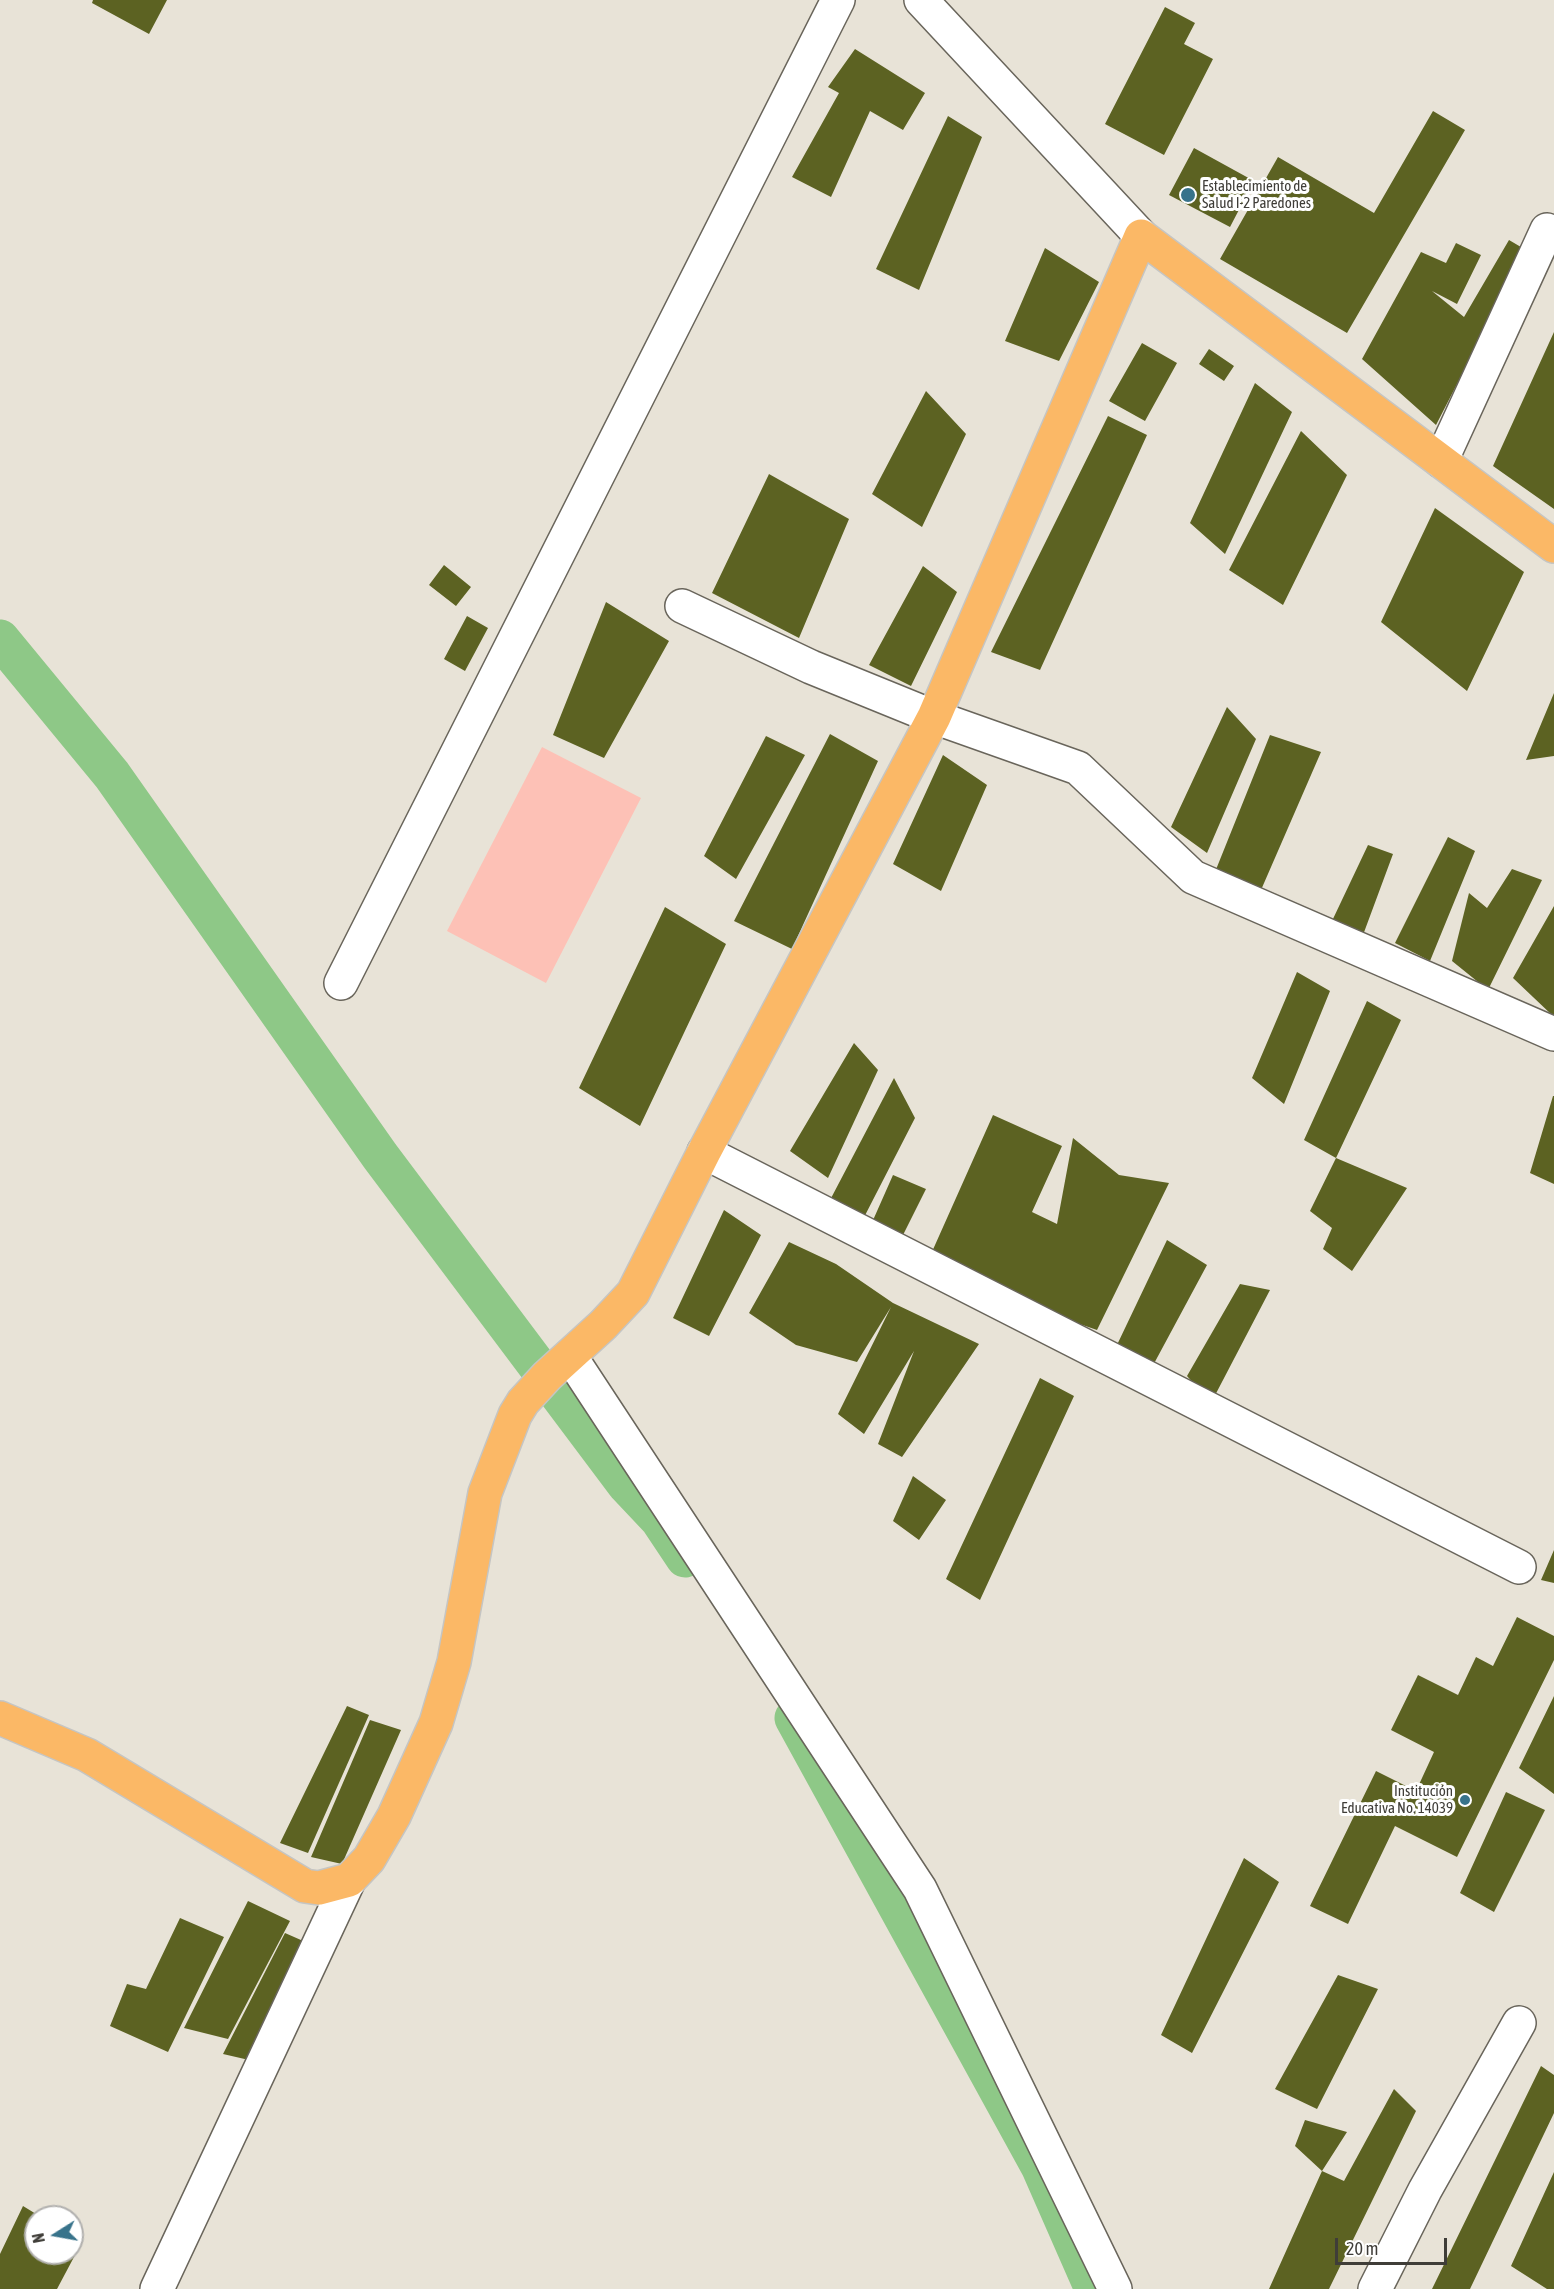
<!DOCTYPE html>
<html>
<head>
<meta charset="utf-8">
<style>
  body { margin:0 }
  #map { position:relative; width:1554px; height:2289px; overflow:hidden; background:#e8e3d7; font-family:"Asap Condensed",sans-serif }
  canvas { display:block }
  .north { position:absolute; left:24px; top:2205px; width:60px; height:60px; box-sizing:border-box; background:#fff; border:2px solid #b2b1af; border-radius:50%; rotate:259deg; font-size:16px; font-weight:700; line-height:24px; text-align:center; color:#3f3d38 }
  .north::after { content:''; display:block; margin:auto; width:21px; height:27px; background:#38738b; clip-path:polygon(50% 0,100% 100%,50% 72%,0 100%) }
  .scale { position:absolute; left:1335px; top:2238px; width:112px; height:27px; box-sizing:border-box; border:3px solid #3f3d38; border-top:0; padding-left:8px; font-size:18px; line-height:21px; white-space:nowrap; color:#3f3d38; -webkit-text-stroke:4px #fff; paint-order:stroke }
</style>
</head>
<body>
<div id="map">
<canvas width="1554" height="2289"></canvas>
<div class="north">N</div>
<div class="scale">20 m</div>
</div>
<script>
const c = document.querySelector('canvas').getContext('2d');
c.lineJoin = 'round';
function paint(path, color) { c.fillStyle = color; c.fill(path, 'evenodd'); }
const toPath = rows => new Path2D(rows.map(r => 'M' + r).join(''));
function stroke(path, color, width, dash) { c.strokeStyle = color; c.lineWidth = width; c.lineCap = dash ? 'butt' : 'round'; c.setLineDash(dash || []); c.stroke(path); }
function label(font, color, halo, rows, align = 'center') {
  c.font = font + ' "Asap Condensed",sans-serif'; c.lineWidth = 6; c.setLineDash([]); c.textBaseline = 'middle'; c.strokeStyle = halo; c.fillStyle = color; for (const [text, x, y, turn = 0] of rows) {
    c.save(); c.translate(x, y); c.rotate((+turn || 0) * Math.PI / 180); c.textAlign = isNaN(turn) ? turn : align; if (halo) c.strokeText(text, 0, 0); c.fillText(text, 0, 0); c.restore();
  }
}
const green = toPath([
  [542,747,641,798,546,983,447,931]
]);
const canal = toPath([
  [0,639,112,775,380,1156,626,1484,659,1519,685,1558],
  [794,1718,1040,2166,1094,2289]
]);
const building = toPath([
  [93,0,167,0,149,34,92,3],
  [1165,7,1195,23,1184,44,1213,59,1164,155,1105,124],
  [855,49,925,93,903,130,870,111,831,197,792,177,839,93,828,87],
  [1433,111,1465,130,1347,333,1220,259,1278,157,1374,213],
  [948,116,982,137,919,290,876,269],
  [1194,148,1254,181,1230,227,1169,195],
  [1509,240,1526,250,1436,425,1362,359,1421,252,1446,263,1456,243,1481,255,1457,304,1432,291,1464,317],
  [1045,248,1099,282,1059,361,1005,341],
  [1554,332,1554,509,1493,466],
  [1142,343,1177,363,1145,421,1109,401],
  [1209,349,1234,366,1224,381,1199,364],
  [1255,383,1292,412,1225,554,1190,523],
  [926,391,966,434,922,527,872,494],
  [1108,416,1147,435,1040,670,991,652],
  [1301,431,1347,475,1283,605,1229,570],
  [769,474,849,519,799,638,712,593],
  [1435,508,1524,572,1467,691,1381,622],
  [444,565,471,587,456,606,429,585],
  [923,566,957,592,911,686,869,665],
  [606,602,669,641,604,758,553,735],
  [467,616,488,628,465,671,444,659],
  [1554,693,1554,756,1526,760],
  [1227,707,1256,739,1207,853,1171,827],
  [830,734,878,761,792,949,734,921],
  [1270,735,1321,752,1261,890,1215,872],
  [766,736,805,755,736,879,704,856],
  [943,755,987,785,941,891,893,864],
  [1448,837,1475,851,1430,961,1395,943],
  [1368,845,1393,854,1363,935,1332,921],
  [1512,869,1542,880,1488,990,1452,961,1469,893,1487,908],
  [1554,906,1554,1014,1553,1016,1513,978],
  [665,907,726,944,640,1126,579,1088],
  [1297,972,1330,991,1284,1104,1252,1078],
  [1367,1001,1401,1020,1336,1158,1304,1140],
  [854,1043,878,1070,828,1178,790,1151],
  [894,1078,915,1118,858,1229,829,1202],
  [1553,1096,1554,1096,1554,1184,1530,1173],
  [993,1115,1062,1146,1032,1212,1057,1224,1073,1138,1119,1175,1169,1183,1097,1330,1019,1303,931,1254],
  [1336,1158,1407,1188,1352,1271,1323,1249,1332,1228,1310,1211],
  [893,1175,926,1189,899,1243,870,1227],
  [724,1210,761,1235,709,1336,673,1318],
  [1167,1240,1207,1265,1150,1371,1116,1347],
  [789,1242,836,1264,893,1303,979,1344,902,1457,878,1444,914,1351,864,1434,838,1414,891,1307,857,1362,796,1345,749,1313],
  [1240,1284,1270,1290,1211,1403,1187,1376],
  [1040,1378,1074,1396,980,1600,946,1579],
  [913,1476,946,1500,919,1540,893,1521],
  [1554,1550,1554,1583,1541,1580],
  [1517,1617,1554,1636,1554,1660,1457,1857,1395,1826,1348,1924,1310,1906,1376,1771,1416,1791,1434,1752,1391,1730,1418,1675,1458,1695,1476,1657,1493,1666],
  [1554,1696,1554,1794,1519,1768],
  [347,1706,369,1715,308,1853,280,1843],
  [370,1720,401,1730,342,1864,311,1857],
  [1506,1792,1545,1810,1494,1912,1460,1893],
  [1244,1858,1279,1882,1192,2053,1161,2035],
  [248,1901,290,1921,228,2039,184,2028],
  [180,1918,224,1937,168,2052,110,2026,127,1984,146,1989],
  [285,1933,310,1944,249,2060,223,2054],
  [1338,1975,1378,1989,1317,2109,1275,2089],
  [1541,2066,1554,2075,1554,2113,1470,2289,1432,2289],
  [1394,2089,1416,2111,1329,2289,1269,2289,1322,2171,1344,2181],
  [1305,2120,1347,2132,1322,2171,1295,2146],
  [1554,2172,1554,2289,1547,2289,1511,2266],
  [23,2206,41,2217,36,2217,36,2253,72,2253,72,2236,82,2242,57,2289,0,2289,0,2254]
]);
const minor = toPath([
  [921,0,1141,236],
  [1441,461,1547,230,1554,233],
  [682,606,811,667,934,717,1078,768,1193,877,1554,1034],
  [341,983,838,0],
  [704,1152,1519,1567],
  [570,1356,920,1889,1115,2289],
  [157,2289,349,1880],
  [1375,2289,1425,2190,1519,2023]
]);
const major = toPath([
  [0,1718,87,1755,305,1886,319,1888,349,1880,369,1859,394,1816,436,1723,454,1662,485,1493,515,1415,523,1402,547,1376,603,1325,633,1293,704,1152,934,717,1141,236,1554,546]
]);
const markers = [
  [1188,195,8,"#38738b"],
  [1465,1800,6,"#38738b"]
];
const poiNames = [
  ["Establecimiento de",1202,186],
  ["Salud I-2 Paredones",1202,203],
  ["Institución",1453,1791,"right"],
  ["Educativa No. 14039",1453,1808,"right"]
];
paint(green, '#fdc1b6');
stroke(canal, '#8ec887', 39);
paint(building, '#5c6222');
stroke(minor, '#69655b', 36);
stroke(major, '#c5c5c3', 36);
stroke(minor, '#fff', 33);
stroke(major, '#fbb866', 33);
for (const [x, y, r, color] of markers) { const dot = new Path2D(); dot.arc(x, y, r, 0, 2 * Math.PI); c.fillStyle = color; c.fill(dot); stroke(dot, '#fff', 2); }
label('15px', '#3f3d38', '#fff', poiNames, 'left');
</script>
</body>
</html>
